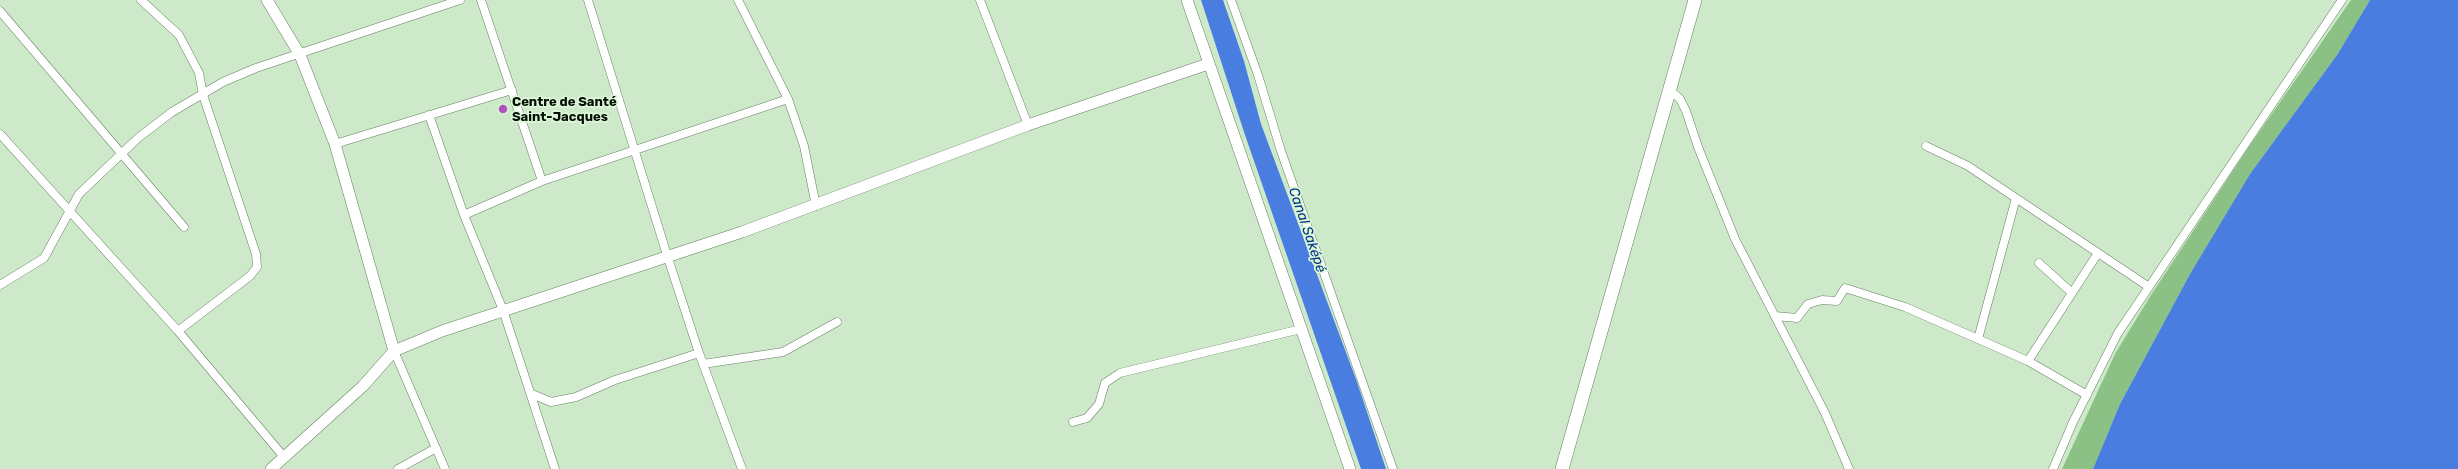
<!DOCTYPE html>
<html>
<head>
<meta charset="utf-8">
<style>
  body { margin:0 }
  canvas { display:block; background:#cde9c9 }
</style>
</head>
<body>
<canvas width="2458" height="469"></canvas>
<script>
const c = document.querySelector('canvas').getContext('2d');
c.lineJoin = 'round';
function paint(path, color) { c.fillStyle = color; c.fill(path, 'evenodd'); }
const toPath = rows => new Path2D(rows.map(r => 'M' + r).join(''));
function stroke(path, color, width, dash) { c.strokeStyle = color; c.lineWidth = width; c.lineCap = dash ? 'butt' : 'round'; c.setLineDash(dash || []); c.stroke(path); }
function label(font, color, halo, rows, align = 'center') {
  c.font = font + ' Rubik,sans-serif'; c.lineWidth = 3.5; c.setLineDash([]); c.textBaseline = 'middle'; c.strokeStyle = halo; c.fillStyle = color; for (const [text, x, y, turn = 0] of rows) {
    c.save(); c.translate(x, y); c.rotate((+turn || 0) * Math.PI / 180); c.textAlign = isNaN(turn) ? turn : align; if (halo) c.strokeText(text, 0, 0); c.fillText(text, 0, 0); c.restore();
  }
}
const green = toPath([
  [2351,0,2370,0,2337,55,2250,174,2190,274,2120,404,2093,469,2062,469,2115,354,2151,295,2246,151]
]);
const water = toPath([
  [1201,0,1223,0,1244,61,1261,124,1357,382,1386,469,1361,469,1245,135],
  [2370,0,2458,0,2458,469,2093,469,2120,404,2190,274,2250,174,2337,55]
]);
const street = toPath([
  [141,0,179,35,199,73,203,95,256,254,257,267,250,276,178,331],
  [481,0,542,181],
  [588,0,667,255,699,353,742,469],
  [738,0,788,99,804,146,816,206],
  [980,0,1028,125],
  [1231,0,1258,75,1281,151,1393,469],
  [0,11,184,227],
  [1670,90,1680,99,1686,111,1698,147,1735,239,1825,413,1849,469],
  [429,115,464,215,503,310,555,469],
  [0,134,178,331,284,457],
  [335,144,512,90],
  [1926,146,1968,166,2149,287],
  [464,215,542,181,788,99],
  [2039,263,2072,293],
  [0,285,44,258,79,194,138,138,172,112,223,82,256,68,460,0],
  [1775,316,1797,318,1808,304,1822,300,1837,301,1845,288,1905,307,1978,339,2028,361,2087,395],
  [1978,339,2016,198],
  [394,351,445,469],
  [2028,361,2098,253],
  [703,364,783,352,837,322],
  [532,394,551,402,576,397,615,380,699,353],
  [1073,422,1087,418,1099,404,1105,383,1120,373,1301,329],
  [398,469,436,448],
  [2053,469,2073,422,2118,333,2342,0]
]);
const secondary = toPath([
  [267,0,300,55,335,144,394,351],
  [1187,0,1350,469],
  [271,469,363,386,394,351,442,331,742,232,1028,125,1208,64]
]);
const primary = toPath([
  [1562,469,1695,0]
]);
const markers = [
  [503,109,5,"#ae53be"]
];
const poiNames = [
  ["Centre de Santé",512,102],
  ["Saint-Jacques",512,117]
];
const waterNames = [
  ["Canal Saképé",1307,230,71]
];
paint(green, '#8bc184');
paint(water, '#497ee0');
stroke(street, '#678063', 9);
stroke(secondary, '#678063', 12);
stroke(primary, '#678063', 14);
stroke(street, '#fff', 8);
stroke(secondary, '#fff', 11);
stroke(primary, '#fff', 13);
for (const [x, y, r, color] of markers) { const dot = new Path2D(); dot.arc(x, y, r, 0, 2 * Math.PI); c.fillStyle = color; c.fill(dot); stroke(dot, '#daf6d6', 1.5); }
label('bold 13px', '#060f05', '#daf6d6', poiNames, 'left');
label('italic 14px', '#06368c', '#daf6d6', waterNames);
</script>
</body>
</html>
